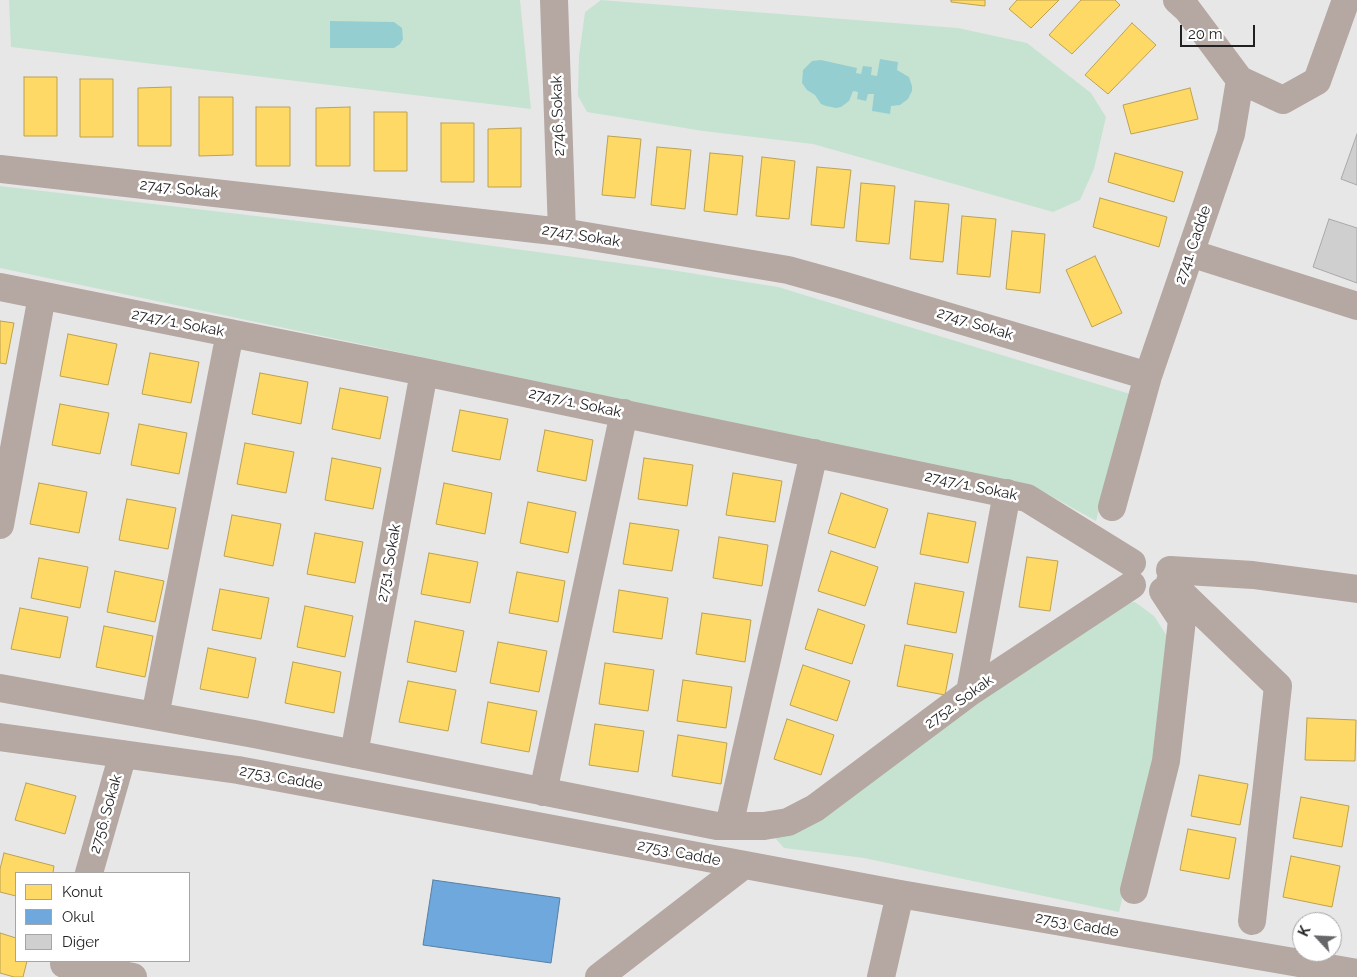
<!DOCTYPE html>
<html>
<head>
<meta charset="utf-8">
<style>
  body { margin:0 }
  #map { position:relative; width:1357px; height:977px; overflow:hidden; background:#e8e7e8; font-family:Raleway,sans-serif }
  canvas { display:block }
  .legend { position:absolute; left:15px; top:872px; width:175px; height:90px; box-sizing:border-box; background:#fff; border:1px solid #a6a5a6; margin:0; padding:6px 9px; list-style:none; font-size:15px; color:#201f21 }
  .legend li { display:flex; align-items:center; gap:10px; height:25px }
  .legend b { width:25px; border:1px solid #a6a5a6 }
  .north { position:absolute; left:1292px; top:912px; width:50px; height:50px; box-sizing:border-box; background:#fff; border:1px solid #a6a5a6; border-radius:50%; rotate:295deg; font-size:14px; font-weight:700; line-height:20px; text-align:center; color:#201f21 }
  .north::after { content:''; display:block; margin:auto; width:18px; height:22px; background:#666567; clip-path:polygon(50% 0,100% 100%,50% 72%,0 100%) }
  .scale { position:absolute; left:1180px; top:25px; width:75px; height:22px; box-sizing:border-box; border:2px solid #201f21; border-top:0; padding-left:6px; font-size:15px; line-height:18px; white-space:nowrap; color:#201f21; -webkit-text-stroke:4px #fff; paint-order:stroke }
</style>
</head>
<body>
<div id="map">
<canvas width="1357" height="977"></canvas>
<ul class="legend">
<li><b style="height:14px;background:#ffd966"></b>Konut</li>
<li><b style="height:14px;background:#6fa8dc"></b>Okul</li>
<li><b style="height:14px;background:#d0cfd0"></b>Diğer</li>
</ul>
<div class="north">K</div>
<div class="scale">20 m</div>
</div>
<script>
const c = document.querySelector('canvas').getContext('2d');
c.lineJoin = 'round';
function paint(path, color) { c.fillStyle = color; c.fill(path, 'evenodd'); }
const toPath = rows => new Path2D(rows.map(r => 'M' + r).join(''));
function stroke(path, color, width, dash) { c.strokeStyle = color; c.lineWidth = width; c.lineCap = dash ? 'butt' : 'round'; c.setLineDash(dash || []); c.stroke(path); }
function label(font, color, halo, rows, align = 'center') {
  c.font = font + ' Raleway,sans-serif'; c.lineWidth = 5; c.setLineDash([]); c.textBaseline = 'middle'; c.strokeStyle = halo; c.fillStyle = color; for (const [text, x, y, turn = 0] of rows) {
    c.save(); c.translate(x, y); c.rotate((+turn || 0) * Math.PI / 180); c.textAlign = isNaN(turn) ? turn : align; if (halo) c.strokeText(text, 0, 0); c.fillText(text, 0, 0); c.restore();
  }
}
const green = toPath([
  [9,0,520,0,531,109,11,47],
  [601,0,958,28,1027,43,1091,93,1106,117,1094,169,1080,200,1053,212,813,144,703,131,587,112,578,96,579,56,585,12],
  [0,186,367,229,671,270,778,287,1130,394,1096,521,1033,486,0,268],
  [1135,602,1154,616,1167,636,1164,720,1119,912,864,858,784,848,775,838,794,831,1120,604]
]);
const water = toPath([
  [330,21,394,22,402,28,403,39,400,44,394,48,330,48],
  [880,59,898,62,897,70,909,77,912,86,912,91,908,99,900,105,891,106,890,114,872,111,874,94,868,94,866,101,857,99,858,92,853,91,849,101,841,107,836,108,826,106,821,104,815,95,807,90,802,83,803,70,812,61,821,60,857,68,856,73,861,74,863,66,872,67,871,75,877,76]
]);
const homes = toPath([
  [951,0,985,0,985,6,951,2,951,0],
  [1017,0,1059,0,1031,28,1009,9,1017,0],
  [1081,0,1115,0,1120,5,1072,54,1049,35,1081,0],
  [1132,23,1156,45,1108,94,1085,75,1132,23],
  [24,77,57,77,57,136,24,136,24,77],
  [80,79,113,79,113,137,80,137,80,79],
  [171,87,171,146,138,146,138,88,171,87],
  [1190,88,1198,119,1131,134,1123,105,1190,88],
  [199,97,233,97,233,155,199,156,199,97],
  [256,107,290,107,290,166,256,166,256,107],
  [350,107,350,166,316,166,316,108,350,107],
  [374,112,407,112,407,171,374,171,374,112],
  [441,123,474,123,474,182,441,182,441,123],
  [521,128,521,187,488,187,488,129,521,128],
  [608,136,641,139,635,198,602,195,608,136],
  [657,147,691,150,685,209,651,205,657,147],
  [710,153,743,156,737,215,704,211,710,153],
  [1115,153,1183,172,1174,202,1108,182,1115,153],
  [762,157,795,161,789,219,756,216,762,157],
  [817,167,851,170,844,228,811,225,817,167],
  [861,183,895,186,889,244,856,241,861,183],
  [1100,198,1167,217,1159,247,1093,227,1100,198],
  [915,201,949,204,943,262,910,259,915,201],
  [962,216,996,219,990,277,957,274,962,216],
  [1012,231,1045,234,1040,293,1006,289,1012,231],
  [1095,256,1122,313,1092,327,1066,270,1095,256],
  [0,321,14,323,6,364,0,363,0,321],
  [68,334,117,344,108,385,60,376,68,334],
  [150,353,199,362,191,403,142,394,150,353],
  [260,373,308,382,301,424,252,414,260,373],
  [340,388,388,397,380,439,332,429,340,388],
  [60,404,109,413,100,454,52,445,60,404],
  [460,410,508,419,500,460,452,451,460,410],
  [139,424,187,433,179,474,131,465,139,424],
  [545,430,593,440,586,481,537,471,545,430],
  [245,443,294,452,286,493,237,484,245,443],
  [332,458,381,468,373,509,325,500,332,458],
  [644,458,693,465,687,506,638,499,644,458],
  [733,473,782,481,775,522,726,515,733,473],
  [39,483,87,492,79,533,30,524,39,483],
  [444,483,492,493,485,534,436,524,444,483],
  [841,493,888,509,875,548,828,533,841,493],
  [127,499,176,508,168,549,119,540,127,499],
  [528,502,576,512,568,553,520,543,528,502],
  [928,513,976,522,968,563,920,554,928,513],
  [232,515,281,524,273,566,224,556,232,515],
  [630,523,679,530,672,571,623,564,630,523],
  [315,533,363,542,355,583,307,574,315,533],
  [719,537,768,545,762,586,713,578,719,537],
  [831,551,878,567,865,606,818,591,831,551],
  [429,553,478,562,470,603,421,594,429,553],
  [1027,557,1058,561,1050,611,1019,607,1027,557],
  [39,558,88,567,80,608,31,598,39,558],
  [115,571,164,581,155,622,107,612,115,571],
  [517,572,565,581,558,622,509,613,517,572],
  [915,583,964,592,956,633,907,624,915,583],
  [220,589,269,598,261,639,212,630,220,589],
  [619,590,668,598,662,639,613,632,619,590],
  [305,606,353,616,345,657,297,647,305,606],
  [20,608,68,617,60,658,11,649,20,608],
  [818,609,865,625,852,664,805,649,818,609],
  [702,613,751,620,745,662,696,654,702,613],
  [415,621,464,631,456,672,407,662,415,621],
  [104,626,153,636,145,677,96,667,104,626],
  [498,642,547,651,539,692,490,683,498,642],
  [905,645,953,654,945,695,897,686,905,645],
  [208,648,256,658,248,698,200,689,208,648],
  [293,662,341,672,334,713,285,703,293,662],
  [605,663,654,670,648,711,599,704,605,663],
  [803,665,850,681,837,721,790,705,803,665],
  [683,680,732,687,726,728,677,721,683,680],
  [408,681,456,690,448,731,399,722,408,681],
  [488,702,537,711,529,752,481,743,488,702],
  [1307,718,1356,720,1355,761,1305,760,1307,718],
  [787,719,834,735,821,775,774,759,787,719],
  [595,724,644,731,638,772,589,765,595,724],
  [678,735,727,743,721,784,672,776,678,735],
  [1199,775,1248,784,1240,825,1191,816,1199,775],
  [26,783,76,796,65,834,15,820,26,783],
  [1301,797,1349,806,1342,847,1293,838,1301,797],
  [1188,829,1236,838,1229,879,1180,870,1188,829],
  [4,853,54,866,53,873,16,873,16,896,0,892,0,869,4,853],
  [1291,856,1340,866,1332,907,1283,897,1291,856],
  [0,933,16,938,16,961,27,961,23,977,14,977,0,973,0,933]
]);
const schools = toPath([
  [433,880,560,898,551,963,423,945,433,880]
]);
const building = toPath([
  [1357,134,1357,185,1341,179,1357,134],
  [1329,219,1357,228,1357,283,1313,267,1329,219]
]);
const minor = toPath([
  [554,0,562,232],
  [1240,80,1283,100,1317,81,1346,0],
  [0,169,562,232,788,270,842,285,1148,376],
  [1190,253,1357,306],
  [0,287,424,372,1027,498,1132,563],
  [1112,507,1148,376,1231,134,1240,80,1187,9,1177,0],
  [0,525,42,296],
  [1170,570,1253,575,1357,589],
  [1170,582,1278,686,1252,921],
  [0,688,254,734,717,826,764,826,788,822,815,808,970,692,1132,585],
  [970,692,1007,493],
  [155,716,230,333],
  [0,737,238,770,900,894,1357,973],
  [354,754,424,372],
  [543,792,624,413],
  [729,826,814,453],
  [89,873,123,754],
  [1134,890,1166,761,1182,620,1163,591],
  [64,964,133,977],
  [599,977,744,865],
  [881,977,900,894]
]);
const streetNames = [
  ["2746. Sokak",558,116,-92],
  ["2747. Sokak",179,189,6],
  ["2747. Sokak",581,236,9],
  ["2741. Cadde",1193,245,-71],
  ["2747/1. Sokak",178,323,11],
  ["2747. Sokak",975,324,17],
  ["2747/1. Sokak",575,403,12],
  ["2747/1. Sokak",971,486,12],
  ["2751. Sokak",389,563,-80],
  ["2752. Sokak",959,702,-36],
  ["2753. Cadde",281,778,10],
  ["2756. Sokak",106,814,-74],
  ["2753. Cadde",679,853,11],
  ["2753. Cadde",1077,925,10]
];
paint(green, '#c6e3d1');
paint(water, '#95ced1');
paint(homes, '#ffd966');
stroke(homes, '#bca151', 1);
paint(schools, '#6fa8dc');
stroke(schools, '#577fa4', 1);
paint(building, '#d0cfd0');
stroke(building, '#aaa9a9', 1);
stroke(minor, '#b5a7a1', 28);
label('15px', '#201f21', '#fff', streetNames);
</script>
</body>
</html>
